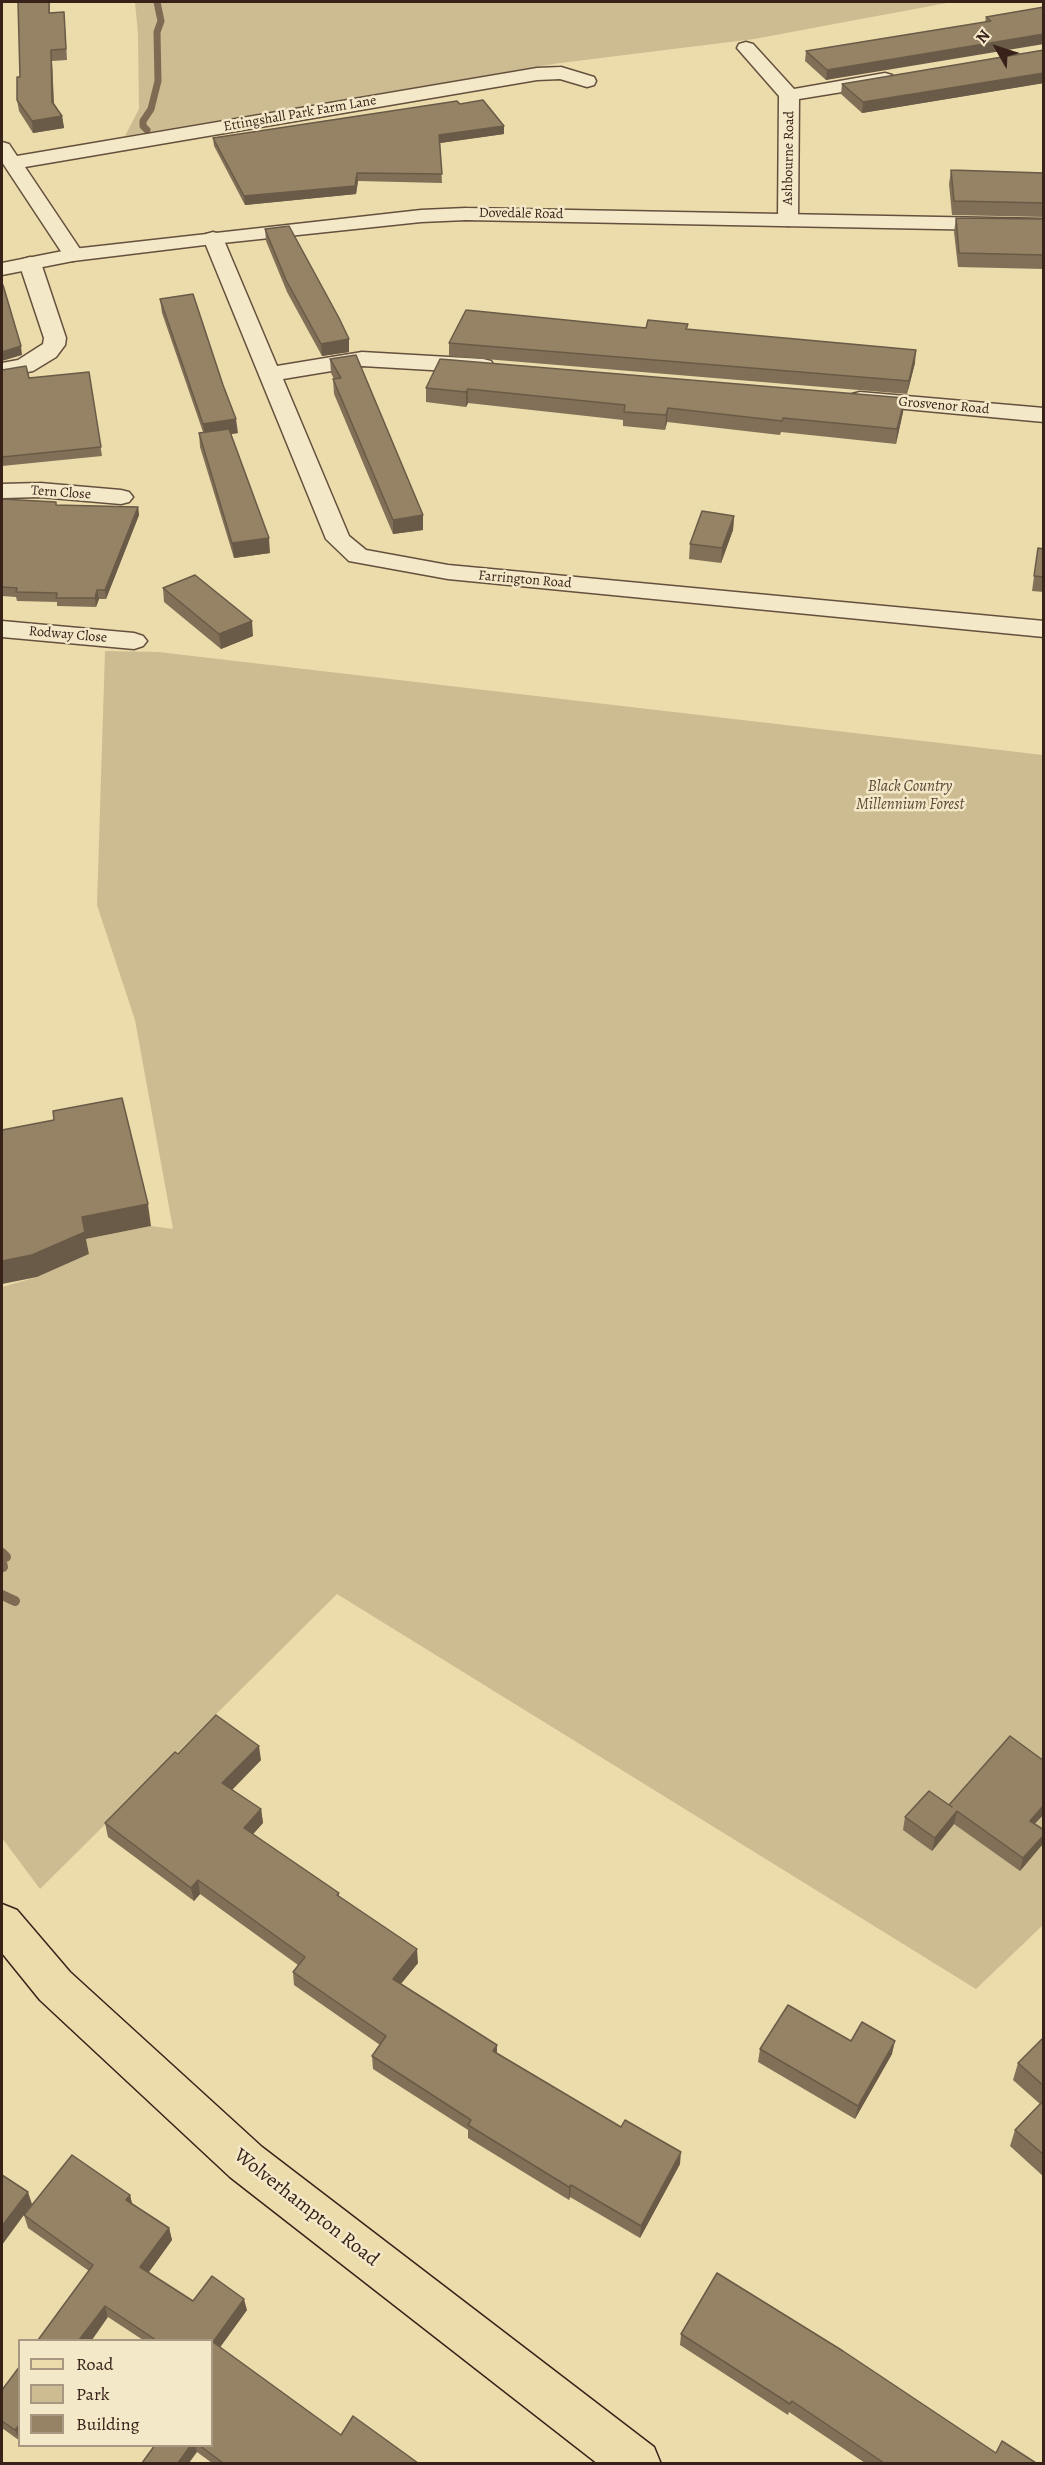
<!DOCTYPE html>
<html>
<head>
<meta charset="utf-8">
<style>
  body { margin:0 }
  #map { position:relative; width:1045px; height:2465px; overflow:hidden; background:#ecdbab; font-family:Alegreya,serif }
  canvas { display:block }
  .frame { position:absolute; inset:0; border:3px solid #382119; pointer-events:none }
  .legend { position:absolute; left:18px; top:2339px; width:195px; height:108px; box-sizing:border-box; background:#f3e8c8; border:2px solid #a89882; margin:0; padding:8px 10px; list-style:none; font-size:18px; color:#382119 }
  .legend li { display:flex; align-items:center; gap:12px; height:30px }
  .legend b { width:30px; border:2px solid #a89882 }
  .north { position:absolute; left:967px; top:18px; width:60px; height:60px; -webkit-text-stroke:4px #f3e8c8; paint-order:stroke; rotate:309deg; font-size:16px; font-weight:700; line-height:24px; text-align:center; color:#382119 }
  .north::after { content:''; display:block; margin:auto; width:21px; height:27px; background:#382119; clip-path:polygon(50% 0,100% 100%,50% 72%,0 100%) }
</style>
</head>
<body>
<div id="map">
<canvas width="1045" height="2465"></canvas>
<div class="frame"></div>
<ul class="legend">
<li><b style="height:8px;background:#ecdbab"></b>Road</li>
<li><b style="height:16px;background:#cdbb92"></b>Park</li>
<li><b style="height:16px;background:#968265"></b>Building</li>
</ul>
<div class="north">N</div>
</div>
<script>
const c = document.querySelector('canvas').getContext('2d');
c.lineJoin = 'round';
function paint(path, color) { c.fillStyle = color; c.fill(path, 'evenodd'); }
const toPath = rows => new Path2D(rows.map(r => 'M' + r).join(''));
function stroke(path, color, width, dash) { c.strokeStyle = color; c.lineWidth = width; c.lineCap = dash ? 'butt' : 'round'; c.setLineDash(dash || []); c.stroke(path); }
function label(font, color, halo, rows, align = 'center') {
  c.font = font + ' Alegreya,serif'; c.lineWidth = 5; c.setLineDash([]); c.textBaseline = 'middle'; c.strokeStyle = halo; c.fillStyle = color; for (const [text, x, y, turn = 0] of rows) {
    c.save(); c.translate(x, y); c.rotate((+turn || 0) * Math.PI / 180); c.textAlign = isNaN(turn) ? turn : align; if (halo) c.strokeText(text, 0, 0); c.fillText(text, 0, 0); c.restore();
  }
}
const green = toPath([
  [135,2,952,2,754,39,560,63,125,136,139,109,138,34],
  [105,651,158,652,1043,755,1043,1925,976,1989,337,1594,40,1889,2,1838,2,1287,37,1277,89,1254,86,1239,151,1226,173,1229,135,1020,97,905]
]);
const streamFar1 = toPath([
  [147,130,143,126,143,121,151,109,158,81,157,32,161,21,157,2]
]);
const stream = toPath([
  [2,1553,6,1557],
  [2,1563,3,1567],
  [2,1595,15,1601]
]);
const minor = toPath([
  [746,42,753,44,794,89,885,73,892,75,894,79,892,83,885,85,799,99,798,220,795,224,788,226,781,224,778,220,779,96,737,48,739,44,746,42],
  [561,67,594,77,596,81,594,85,587,87,560,79,537,80,25,167,84,255,80,259,73,261,66,259,2,162,2,142,9,144,17,156,537,68,561,67],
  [213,232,220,234,223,238,277,366,362,352,483,359,491,361,494,366,491,371,483,373,362,366,283,379,349,536,366,550,448,565,1044,621,1044,637,448,579,349,561,326,539,203,238,206,234,213,232],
  [30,257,37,259,41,263,66,338,65,345,56,357,33,371,2,377,2,363,18,360,43,344,44,338,19,263,23,259,30,257],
  [860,392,1044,408,1044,422,852,404,849,399,852,394,860,392],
  [40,483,121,490,129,492,133,497,129,502,121,504,40,497,2,498,2,484,40,483],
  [2,621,134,633,143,636,147,641,143,646,134,649,2,637,2,621]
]);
const tertiary = toPath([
  [466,208,1044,219,1044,231,466,220,421,222,213,244,73,261,2,275,2,263,73,249,421,210,466,208]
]);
const primary = toPath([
  [2,1904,17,1910,70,1972,262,2147,654,2447,661,2464,598,2464,230,2177,40,2000,2,1953,2,1904]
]);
const wall = toPath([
  [18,2,50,2,50,13,64,12,67,60,52,61,54,103,62,116,64,128,33,133,19,111,17,100,20,77],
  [1044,7,826,80,805,61,806,51,985,22,986,17],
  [1044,50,1044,83,862,113,841,94,842,84],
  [460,104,504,126,504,134,440,143,442,183,358,181,356,194,245,205,214,146,213,138],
  [951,170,1044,173,1044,217,952,215,949,184],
  [956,218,1044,219,1044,269,958,267,954,232],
  [265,229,349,352,322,356,287,292,266,241],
  [160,299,238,433,231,434,270,553,234,558,200,447,199,433,203,432,162,313],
  [688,324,687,329,915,363,907,394,449,356,449,343],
  [330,359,423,515,423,530,393,534,334,394,333,379,334,379,331,373],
  [2,370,29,378,89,372,102,456,2,466],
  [426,388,905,398,903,412,896,444,781,432,780,435,667,422,665,430,623,426,623,420,468,403,466,407,426,402],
  [2,499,57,505,138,507,139,515,106,599,99,599,96,607,57,606,57,602,17,601,16,597,2,596],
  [734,516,733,530,721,563,689,559,690,544],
  [1038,548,1044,549,1044,592,1032,591],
  [163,588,253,636,221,649,164,602],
  [178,1754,261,1760,232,1790,261,1809,263,1823,253,1834,339,1893,339,1897,418,1963,401,1984,497,2045,497,2054,680,2164,640,2238,570,2197,569,2200,468,2138,468,2130,373,2069,372,2056,380,2045,294,1985,293,1972,298,1965,200,1894,194,1901,108,1837,105,1823],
  [1044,1761,1044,1814,1034,1824,1044,1830,1044,1840,1042,1845,1020,1871,954,1824,932,1851,903,1830,905,1817,949,1805],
  [1044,2037,1044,2177,1010,2146,1015,2130,1040,2104,1013,2080,1018,2063],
  [851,2041,892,2054,855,2119,758,2062,760,2049],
  [130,2195,132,2204,169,2228,172,2240,148,2273,193,2301,247,2310,220,2347,341,2435,418,2463,212,2463,197,2452,155,2445,212,2445,212,2340,143,2340,108,2317,89,2271,28,2228,24,2215],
  [681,2334,996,2453,1036,2463,865,2463,789,2412,788,2415,680,2345],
  [20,2366,20,2441,2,2428,2,2390]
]);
const shadedWall = toPath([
  [1044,34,1044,44,826,80,827,70],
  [51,50,52,61,54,113,52,102],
  [1044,73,1044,83,862,113,863,102],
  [62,116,64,128,33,133,32,121],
  [504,126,504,134,440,143,439,135],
  [357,173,358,181,356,194,245,205,244,196],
  [349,339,349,352,322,356,321,344],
  [21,346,22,355,2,361,2,352],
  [916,350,915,363,907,394,909,381],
  [468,389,468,403,466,407,466,392],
  [905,398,903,412,896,444,897,429],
  [668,408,667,422,665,430,666,415],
  [236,419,238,433,205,438,203,424],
  [138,507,139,515,106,599,105,590],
  [423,515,423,530,393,534,393,520],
  [734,516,733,530,721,563,722,548],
  [269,538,270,553,234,558,232,543],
  [97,590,99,599,96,607,95,598],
  [252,621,253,636,221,649,219,634],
  [148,1204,151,1226,86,1239,89,1254,37,1277,2,1284,2,1261,82,1217],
  [259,1746,261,1760,225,1797,222,1783],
  [1044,1805,1044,1814,1026,1833,1030,1821],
  [261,1809,263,1823,246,1842,244,1828],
  [957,1811,954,1824,932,1851,935,1838],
  [1044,1835,1042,1845,1020,1871,1023,1858],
  [198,1880,200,1894,194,1901,191,1888],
  [417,1949,418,1963,394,1992,393,1979],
  [895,2041,892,2054,855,2119,858,2106],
  [497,2045,497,2058,493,2051],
  [681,2152,680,2164,640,2238,641,2226],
  [571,2185,570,2197,569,2200,569,2187],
  [28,2192,32,2204,2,2245,2,2226],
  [130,2195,133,2208,126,2200],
  [169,2228,172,2240,144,2279,140,2267],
  [244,2299,247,2310,216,2353,213,2342],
  [105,2306,108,2317,92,2340,79,2340],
  [20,2424,20,2441,15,2430],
  [191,2445,195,2445,197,2452,189,2463,178,2463]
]);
const building = toPath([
  [18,2,49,2,49,13,64,12,66,49,51,50,52,102,62,116,32,121,17,100,17,77,20,77,18,2],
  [1044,7,1044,34,827,70,806,51,991,21,986,17,1044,7],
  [1044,50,1044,73,863,102,842,84,1044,50],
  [483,100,504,126,439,135,442,174,357,173,355,186,244,196,213,138,457,101,460,104,483,100],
  [951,170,1044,173,1044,203,954,201,951,170],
  [956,218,1044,219,1044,255,959,253,956,218],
  [289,226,339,318,349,339,321,344,286,280,265,229,289,226],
  [2,285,3,285,21,346,2,352,2,285],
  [193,294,223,385,236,419,203,424,160,299,193,294],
  [466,310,646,328,648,320,688,324,686,329,916,350,909,381,449,343,466,310],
  [356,355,423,515,393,520,333,379,341,378,330,359,356,355],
  [440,359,905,398,897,429,783,418,782,421,668,408,666,415,624,412,625,405,468,389,466,392,426,388,440,359],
  [26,366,29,378,89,372,101,447,2,457,2,370,26,366],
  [229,429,269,538,232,543,199,433,229,429],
  [2,499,56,502,56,505,138,507,105,590,97,590,95,598,56,598,57,593,16,592,17,588,2,587,2,499],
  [702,511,734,516,722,548,690,544,702,511],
  [1038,548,1044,549,1044,577,1034,576,1038,548],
  [195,575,252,621,219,634,163,588,195,575],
  [122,1098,148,1204,82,1217,85,1232,32,1255,2,1261,2,1130,54,1120,53,1111,122,1098],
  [216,1715,259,1746,222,1783,261,1809,244,1828,339,1893,337,1895,417,1949,393,1979,497,2045,493,2051,621,2127,625,2120,681,2152,641,2226,571,2185,569,2187,468,2125,471,2120,372,2056,386,2036,293,1972,305,1957,198,1880,191,1888,105,1823,175,1752,178,1754,216,1715],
  [1010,1736,1044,1761,1044,1805,1030,1821,1044,1830,1044,1835,1023,1858,957,1811,935,1838,905,1817,929,1791,952,1807,949,1805,1010,1736],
  [788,2005,851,2041,862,2022,895,2041,858,2106,760,2049,788,2005],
  [1044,2037,1044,2086,1018,2063,1044,2037],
  [1044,2100,1044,2155,1015,2130,1044,2100],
  [72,2155,130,2195,126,2200,169,2228,140,2267,193,2301,212,2276,244,2299,213,2342,341,2435,353,2416,418,2463,223,2463,199,2445,212,2445,212,2340,156,2340,105,2306,79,2340,38,2340,93,2265,24,2215,72,2155],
  [2,2175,28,2192,2,2226,2,2175],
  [717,2273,843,2351,996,2453,1002,2441,1036,2463,884,2463,792,2401,790,2404,681,2334,717,2273],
  [20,2366,20,2424,15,2430,2,2421,2,2390,20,2366],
  [155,2445,191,2445,178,2463,142,2463,155,2445]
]);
const farStreetnames = [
  ["Ettingshall Park Farm Lane",300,114,-10],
  ["Ashbourne Road",789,158,-89],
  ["Dovedale Road",521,214,1],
  ["Grosvenor Road",944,406,5],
  ["Tern Close",61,493,4],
  ["Farrington Road",525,580,5],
  ["Rodway Close",68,635,5]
];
const parkNames = [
  ["Black Country",910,787],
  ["Millennium Forest",910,805]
];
const nearStreetnames = [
  ["Wolverhampton Road",306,2208,38]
];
paint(green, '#cdbb92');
stroke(streamFar1, '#7f6b53', 7);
stroke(stream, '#7f6b53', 10);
stroke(minor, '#65503e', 3);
stroke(tertiary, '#65503e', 3);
stroke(primary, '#382119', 3);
paint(minor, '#f3e8c8');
paint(tertiary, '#f3e8c8');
paint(primary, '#ecdbab');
paint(wall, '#817057');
paint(shadedWall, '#695b47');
paint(building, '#968265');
stroke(building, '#695b47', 1.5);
label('14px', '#382119', '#f3e8c8', farStreetnames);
label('italic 16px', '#5d4837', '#f3e8c8', parkNames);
label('20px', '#382119', '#f3e8c8', nearStreetnames);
</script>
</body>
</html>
